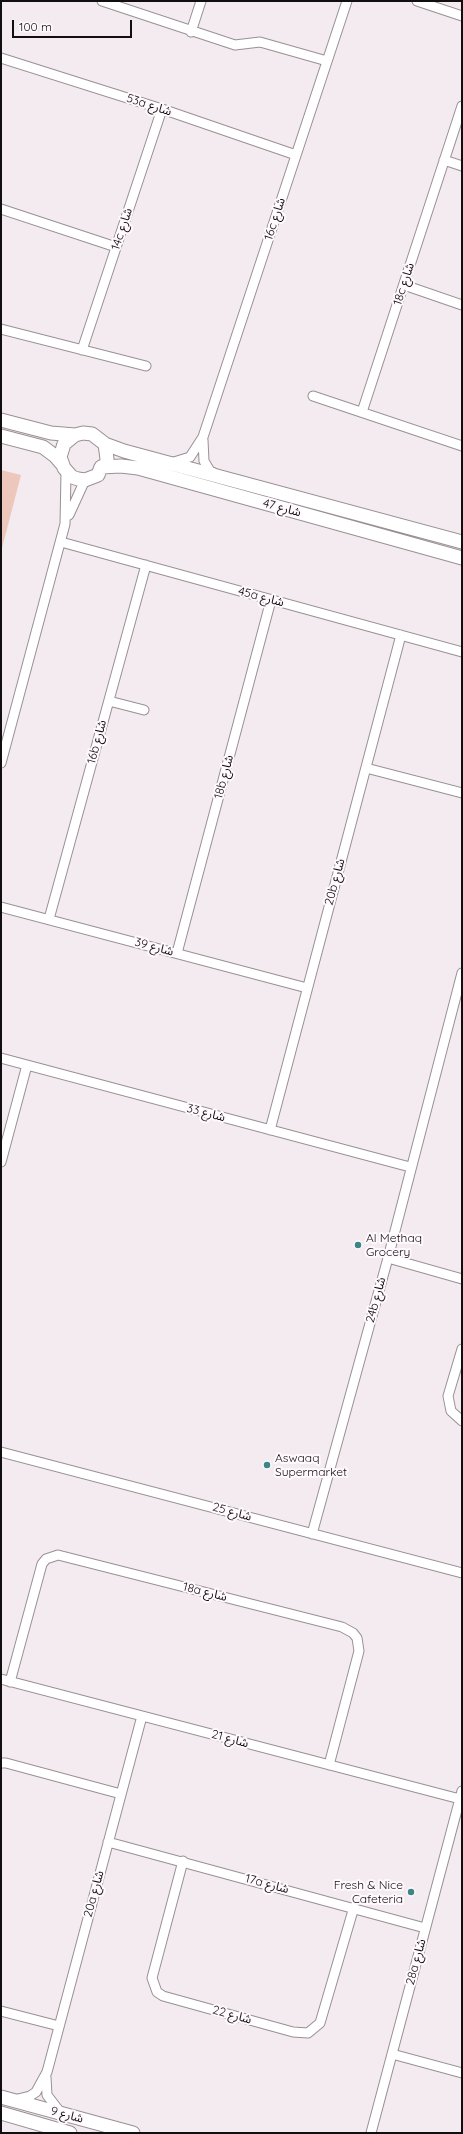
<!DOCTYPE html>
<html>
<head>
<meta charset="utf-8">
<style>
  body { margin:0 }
  #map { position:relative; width:463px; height:2134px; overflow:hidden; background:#f4ebf0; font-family:Quicksand,sans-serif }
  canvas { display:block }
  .frame { position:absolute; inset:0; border:2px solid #110e10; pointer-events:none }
  .scale { position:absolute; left:12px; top:20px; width:120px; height:18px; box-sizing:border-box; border:2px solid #110e10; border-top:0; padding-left:5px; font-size:12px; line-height:14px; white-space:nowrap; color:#110e10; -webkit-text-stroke:3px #fff9fd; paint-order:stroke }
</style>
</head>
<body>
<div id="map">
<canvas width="463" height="2134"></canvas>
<div class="frame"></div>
<div class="scale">100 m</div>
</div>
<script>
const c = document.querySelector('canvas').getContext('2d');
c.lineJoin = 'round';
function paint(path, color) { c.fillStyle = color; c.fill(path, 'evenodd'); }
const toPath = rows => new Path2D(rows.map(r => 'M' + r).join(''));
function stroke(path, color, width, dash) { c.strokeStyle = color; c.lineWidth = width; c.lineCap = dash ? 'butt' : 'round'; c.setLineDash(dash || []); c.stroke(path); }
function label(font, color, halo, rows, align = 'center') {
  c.font = font + ' Quicksand,"Noto Sans Arabic",sans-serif'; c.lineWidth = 4; c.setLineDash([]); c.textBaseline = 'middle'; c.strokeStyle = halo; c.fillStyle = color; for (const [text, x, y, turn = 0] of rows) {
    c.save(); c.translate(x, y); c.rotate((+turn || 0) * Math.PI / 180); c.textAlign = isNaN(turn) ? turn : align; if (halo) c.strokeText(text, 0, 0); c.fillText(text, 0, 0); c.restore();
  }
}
const green = toPath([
  [1,470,21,475,1,552]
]);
const street = toPath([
  [102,1,235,45,260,42,327,61],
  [417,1,462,16],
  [191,32,201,1],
  [1,58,162,109,296,155],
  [444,160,462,166],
  [1,209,116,247],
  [404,285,462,305],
  [1,329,146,366],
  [82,350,162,109],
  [313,396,462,446],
  [362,412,462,106],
  [203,440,204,461,210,471,216,474],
  [174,462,190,457,203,437,347,1],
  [69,515,85,480],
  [61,542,462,652],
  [109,701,144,710],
  [1,763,65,524,66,472],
  [366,768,462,793],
  [1,907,307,988],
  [49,919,146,565],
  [177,953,271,600],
  [1,1058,410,1167],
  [270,1130,401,635],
  [1,1162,27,1065],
  [388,1258,462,1279],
  [462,1349,448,1396,451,1411,462,1421],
  [1,1452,462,1573],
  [312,1534,388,1258,462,973],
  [1,1679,460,1799],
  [10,1682,42,1564,46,1559,58,1555,342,1627,353,1633,357,1638,359,1651,329,1765],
  [1,1763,6,1763,121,1794],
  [108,1842,425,1928],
  [183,1861,152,1978,157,1992,163,1996,293,2032,308,2033,320,2023,354,1907],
  [1,2011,59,2026],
  [392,2054,462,2073],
  [46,2077,47,2095,60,2112],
  [14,2100,30,2096,36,2092,47,2072,142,1716],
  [371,2133,462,1791]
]);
const secondary = toPath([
  [1,420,51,433,75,435],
  [1,436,43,447,55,456,62,464],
  [105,444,107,459,106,465,101,467,98,475,85,480,78,479,72,477,64,468,60,457,64,444,75,435,83,433,92,434,105,444,124,451,462,542],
  [101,467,121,466,138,468,462,558],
  [1,2097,133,2133],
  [1,2113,70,2133]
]);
const markers = [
  [358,1245,4,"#3d8685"],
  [267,1465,4,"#3d8685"],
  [411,1892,4,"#3d8685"]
];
const streetNames = [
  ["53a شارع",149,105,18],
  ["16c شارع",275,219,-72],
  ["14c شارع",122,229,-72],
  ["18c شارع",404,284,-72],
  ["شارع 47",282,508,15],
  ["45a شارع",261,597,15],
  ["16b شارع",97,742,-75],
  ["18b شارع",224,777,-75],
  ["20b شارع",335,882,-75],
  ["شارع 39",154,947,15],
  ["شارع 33",206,1113,15],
  ["24b شارع",376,1300,-75],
  ["شارع 25",232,1512,15],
  ["18a شارع",205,1592,14],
  ["شارع 21",230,1739,15],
  ["17a شارع",267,1884,15],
  ["20a شارع",94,1894,-75],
  ["28a شارع",416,1962,-75],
  ["شارع 22",232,2015,15],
  ["شارع 9",67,2115,15]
];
const poiNames = [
  ["Al Methaq",366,1238],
  ["Grocery",366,1252],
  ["Aswaaq",275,1458],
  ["Supermarket",275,1472],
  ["Fresh & Nice",403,1885,"right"],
  ["Cafeteria",403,1899,"right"]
];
paint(green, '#edc7bb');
stroke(street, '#989095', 11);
stroke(secondary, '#989095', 15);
stroke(street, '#fff', 9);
stroke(secondary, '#fff', 13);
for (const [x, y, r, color] of markers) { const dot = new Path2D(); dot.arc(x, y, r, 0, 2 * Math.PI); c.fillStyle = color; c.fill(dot); stroke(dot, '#fff9fd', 1.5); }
label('12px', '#110e10', '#fff9fd', streetNames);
label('12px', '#110e10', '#fff9fd', poiNames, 'left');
</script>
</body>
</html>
